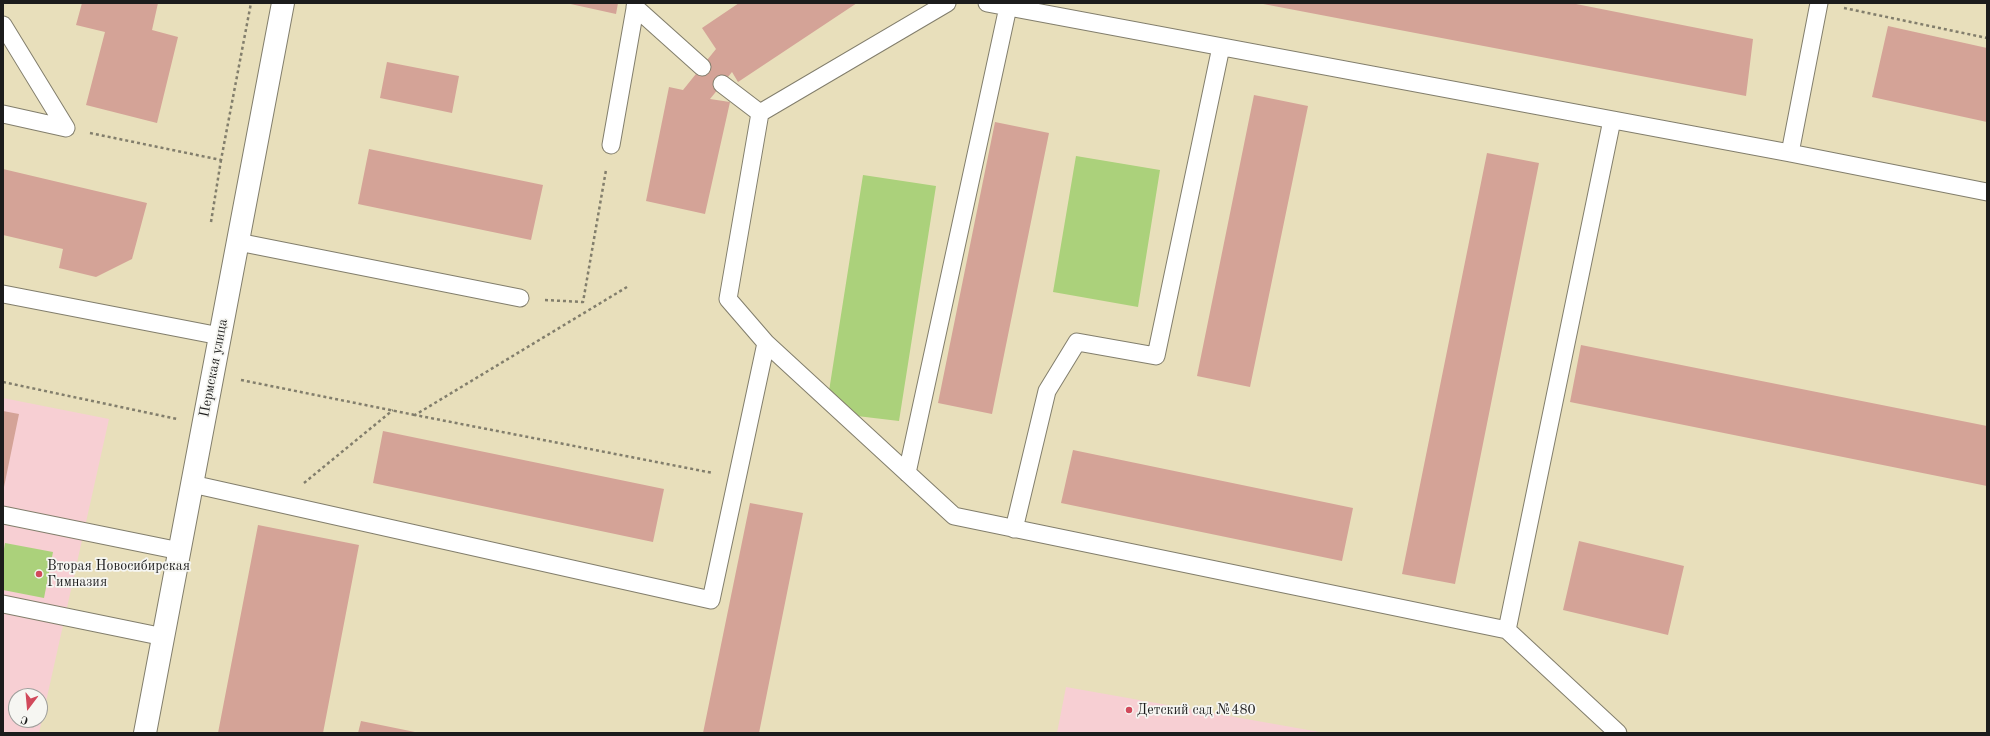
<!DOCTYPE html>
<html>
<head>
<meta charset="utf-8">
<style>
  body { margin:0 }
  #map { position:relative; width:1990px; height:736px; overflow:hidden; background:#e8dfbb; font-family:"Old Standard TT",serif }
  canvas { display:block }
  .frame { position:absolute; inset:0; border:4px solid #1c1c1c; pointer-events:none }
  .north { position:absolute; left:8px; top:688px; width:40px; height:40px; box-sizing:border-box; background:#f6f6f2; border:1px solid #9f9f9c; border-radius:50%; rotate:196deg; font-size:11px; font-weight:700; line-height:16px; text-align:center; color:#1c1c1c }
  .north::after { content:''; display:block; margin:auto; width:14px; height:18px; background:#d1495b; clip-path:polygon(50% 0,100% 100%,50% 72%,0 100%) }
</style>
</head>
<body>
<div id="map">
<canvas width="1990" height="736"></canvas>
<div class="frame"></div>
<div class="north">С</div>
</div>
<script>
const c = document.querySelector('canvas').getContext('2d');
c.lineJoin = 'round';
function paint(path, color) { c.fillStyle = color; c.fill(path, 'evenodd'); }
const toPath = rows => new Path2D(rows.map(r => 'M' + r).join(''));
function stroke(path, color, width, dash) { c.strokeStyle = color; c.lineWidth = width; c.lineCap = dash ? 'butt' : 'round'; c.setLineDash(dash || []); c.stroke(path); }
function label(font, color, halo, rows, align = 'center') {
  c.font = font + ' "Old Standard TT",serif'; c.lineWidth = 3.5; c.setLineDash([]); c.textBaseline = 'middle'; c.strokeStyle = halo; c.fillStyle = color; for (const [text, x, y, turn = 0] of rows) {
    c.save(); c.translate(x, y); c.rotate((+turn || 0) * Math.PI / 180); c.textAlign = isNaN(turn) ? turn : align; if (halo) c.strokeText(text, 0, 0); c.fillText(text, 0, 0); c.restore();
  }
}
const built = toPath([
  [3,398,109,419,39,733,3,733],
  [16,696,40,696,40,720,16,720],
  [1066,687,1325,733,1057,733]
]);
const green = toPath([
  [1076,156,1160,170,1138,307,1053,292],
  [863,175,936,186,899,421,857,416,829,391],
  [5,543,53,552,44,598,3,590,3,555]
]);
const building = toPath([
  [82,3,158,3,152,30,178,37,157,123,86,105,105,32,76,25],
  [566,3,618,3,616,14],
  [739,3,857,3,738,82,732,72,710,99,730,102,705,214,646,201,669,87,683,90,716,49,702,28],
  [1258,3,1571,3,1753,39,1746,96],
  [1888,26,1987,48,1987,122,1872,97],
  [387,62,459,76,452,113,380,98],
  [1254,95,1308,106,1250,387,1197,376],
  [995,122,1049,133,992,414,938,403],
  [369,149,543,185,531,240,358,204],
  [1487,153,1539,163,1455,584,1402,574],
  [3,169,147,203,132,259,96,277,59,268,63,249,3,235],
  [1581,345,1987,426,1987,486,1570,402],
  [3,411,19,414,4,487,3,486],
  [383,431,664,489,653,542,373,483],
  [1073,450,1353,508,1342,561,1061,503],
  [750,503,803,513,759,733,703,733],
  [258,525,359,545,323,733,218,733],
  [1579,541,1684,566,1668,635,1563,610],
  [361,721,415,732,415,733,358,733]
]);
const path = toPath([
  [1844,8,1987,38],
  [90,133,221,160,251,3],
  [211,222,221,160],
  [627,287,415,415,713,473],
  [545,300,583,302,606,170],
  [241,380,415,415],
  [3,382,177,419],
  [304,483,393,410]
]);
const lane = toPath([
  [987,3,1790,153,1987,192],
  [635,7,702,67],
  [3,25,66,128,3,114],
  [722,84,760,113],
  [1612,120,1507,630,1618,733],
  [611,145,636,3],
  [1790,153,1819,3],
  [238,242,520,298],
  [3,294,220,336],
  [766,343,954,516,1507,630],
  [907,473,1008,7],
  [192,484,711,600,766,343,728,299,760,113,947,3],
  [3,515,180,551],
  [1014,529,1047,391,1077,342,1156,356,1221,47],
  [3,604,164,637]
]);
const secondary = toPath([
  [145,733,283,3]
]);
const markers = [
  [39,574,4,"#d1495b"],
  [1129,710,4,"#d1495b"]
];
const streetNames = [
  ["Пермская улица",214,368,-79]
];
const poiNames = [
  ["Вторая Новосибирская",47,566],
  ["Гимназия",47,582],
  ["Детский сад №480",1137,710]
];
paint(built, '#f7cfd3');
paint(green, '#abd17b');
paint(building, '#d4a397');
stroke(lane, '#827e6c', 19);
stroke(secondary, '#827e6c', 24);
stroke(path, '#827e6c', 2.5, [3, 3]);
stroke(lane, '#fff', 17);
stroke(secondary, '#fff', 22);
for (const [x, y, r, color] of markers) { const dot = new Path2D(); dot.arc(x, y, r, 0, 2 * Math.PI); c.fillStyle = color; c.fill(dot); stroke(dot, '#f6f6f2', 1.5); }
label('14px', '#1c1c1c', '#f6f6f2', streetNames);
label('14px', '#1c1c1c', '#f6f6f2', poiNames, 'left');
</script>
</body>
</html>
